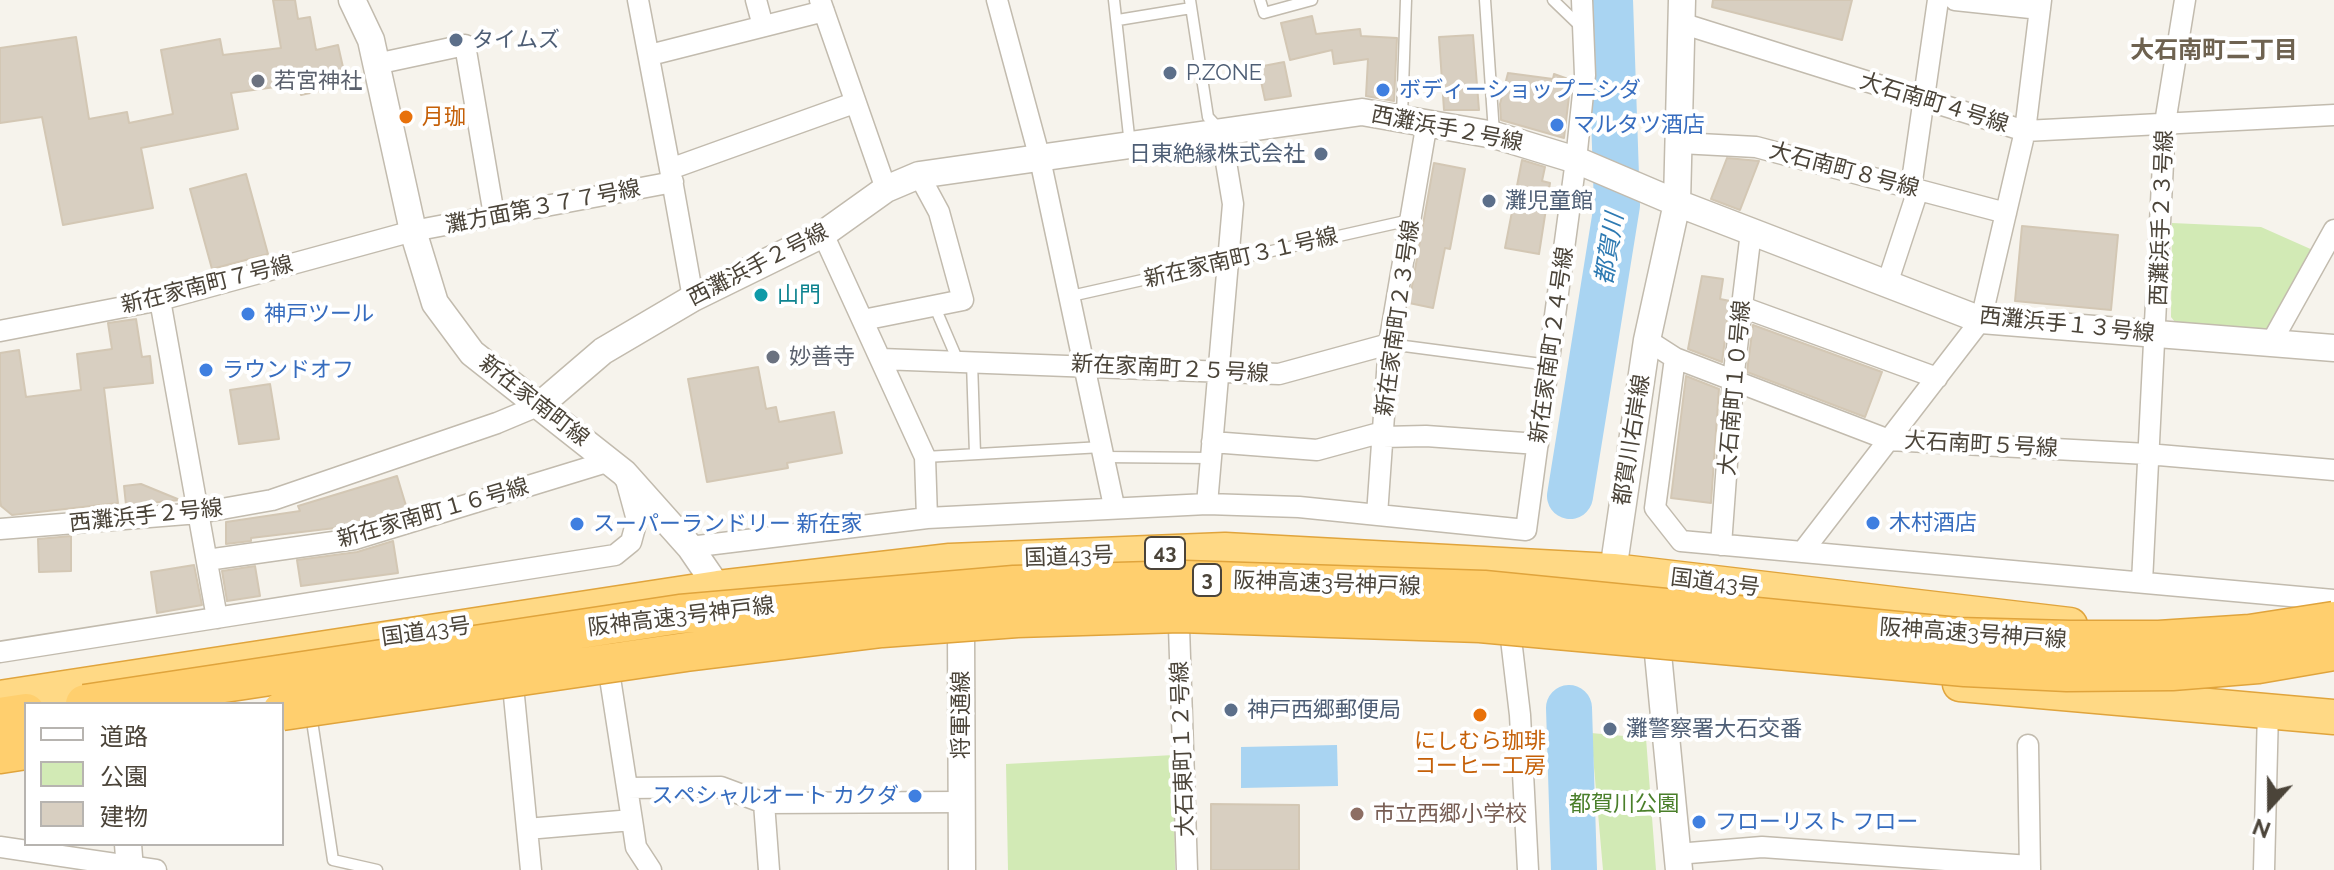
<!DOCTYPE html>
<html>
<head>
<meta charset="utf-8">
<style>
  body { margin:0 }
  #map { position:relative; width:2334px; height:870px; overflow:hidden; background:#f6f3ec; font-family:Raleway,"Noto Sans JP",sans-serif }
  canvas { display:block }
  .legend { position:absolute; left:24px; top:702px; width:260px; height:144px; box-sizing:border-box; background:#fff; border:2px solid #b7b4b0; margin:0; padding:10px 14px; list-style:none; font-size:24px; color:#4b4439 }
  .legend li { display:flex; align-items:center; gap:16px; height:40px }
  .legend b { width:40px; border:2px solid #b7b4b0 }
  .north { position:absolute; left:2230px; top:766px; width:80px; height:80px; -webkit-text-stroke:6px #fff; paint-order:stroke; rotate:201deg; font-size:22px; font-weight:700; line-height:32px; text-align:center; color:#4b4439 }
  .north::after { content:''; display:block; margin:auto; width:28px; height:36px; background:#4b4439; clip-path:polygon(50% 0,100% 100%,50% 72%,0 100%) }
</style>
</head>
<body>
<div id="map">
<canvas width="2334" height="870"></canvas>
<ul class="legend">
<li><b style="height:10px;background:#fff"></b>道路</li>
<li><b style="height:22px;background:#d2eab5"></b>公園</li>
<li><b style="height:22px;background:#d8cfc1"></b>建物</li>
</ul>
<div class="north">N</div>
</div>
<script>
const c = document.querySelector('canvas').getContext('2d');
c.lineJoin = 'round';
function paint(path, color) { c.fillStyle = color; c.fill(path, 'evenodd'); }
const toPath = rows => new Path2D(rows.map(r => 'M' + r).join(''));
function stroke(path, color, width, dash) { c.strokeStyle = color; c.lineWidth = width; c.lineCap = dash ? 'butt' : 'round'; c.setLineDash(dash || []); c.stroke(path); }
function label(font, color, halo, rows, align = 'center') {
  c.font = font + ' Raleway,"Noto Sans JP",sans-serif'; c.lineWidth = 8; c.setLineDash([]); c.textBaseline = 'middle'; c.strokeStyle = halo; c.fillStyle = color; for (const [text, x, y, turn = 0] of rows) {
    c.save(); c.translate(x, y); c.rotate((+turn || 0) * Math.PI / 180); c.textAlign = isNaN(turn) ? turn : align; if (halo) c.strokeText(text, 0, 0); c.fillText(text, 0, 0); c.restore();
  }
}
const green = toPath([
  [2172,223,2261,227,2315,251,2266,333,2179,327,2171,317],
  [1591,733,1646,738,1656,870,1603,870],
  [1174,755,1175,870,1008,870,1006,764]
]);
const water = toPath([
  [1337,745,1338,786,1241,788,1241,747]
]);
const river = toPath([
  [1570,496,1617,205,1610,0],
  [1569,708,1574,870]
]);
const building = toPath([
  [273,0,295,0,298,19,310,17,316,50,338,45,347,85,301,95,298,84,231,93,238,129,141,148,153,208,63,225,42,117,0,123,0,48,76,37,89,119,127,112,129,123,173,114,161,50,220,39,223,55,281,48,273,0],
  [1713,0,1852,0,1842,40,1712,7,1713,0],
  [1312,16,1316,34,1360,29,1361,36,1397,38,1394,101,1366,96,1368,59,1334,64,1332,50,1290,60,1281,23,1312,16],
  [1473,35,1479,110,1444,110,1439,37,1473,35],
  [1284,62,1291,96,1265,100,1258,67,1284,62],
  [1508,73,1553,79,1554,74,1571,80,1564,138,1501,120,1500,104,1508,73],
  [1727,158,1759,161,1740,210,1711,199,1727,158],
  [1522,160,1545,167,1542,181,1550,183,1539,254,1505,248,1522,160],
  [1434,163,1465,169,1450,249,1445,248,1433,308,1409,303,1434,163],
  [246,174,268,254,212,269,190,189,246,174],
  [2022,226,2118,235,2111,310,2015,301,2022,226],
  [1702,276,1723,279,1720,299,1730,301,1722,362,1688,349,1702,276],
  [136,319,142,357,150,356,153,383,104,388,118,503,12,515,1,506,0,500,0,353,19,350,26,397,81,390,77,354,112,349,108,323,136,319],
  [1753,325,1882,372,1865,417,1747,372,1753,325],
  [758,367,766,409,776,407,779,422,834,412,842,453,787,463,788,468,707,482,688,379,758,367],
  [1686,376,1719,389,1711,503,1671,498,1686,376],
  [270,384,279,439,239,444,230,390,270,384],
  [397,476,407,509,352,526,251,538,251,541,226,544,226,522,300,511,298,506,397,476],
  [141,484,180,500,126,505,124,486,141,484],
  [71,536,71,571,39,572,38,539,71,536],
  [393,541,398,573,301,586,297,560,357,552,393,541],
  [194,565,202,605,157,613,151,572,194,565],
  [255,566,260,596,227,601,222,571,255,566],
  [1211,804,1299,805,1299,870,1211,870,1211,804]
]);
const service = toPath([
  [1114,0,1130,145],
  [1190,0,1208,117,1220,130],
  [1260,0,1264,13,1312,0],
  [1485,0,1494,133],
  [1553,0,1580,26],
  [1118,20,1191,8],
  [1402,116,1406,0],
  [1071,296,1410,220],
  [934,305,958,361],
  [1389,344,1549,365],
  [972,362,975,454],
  [925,457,1102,447],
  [1105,457,1210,458],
  [312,721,333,860,377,870]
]);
const minor = toPath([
  [638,0,670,169,854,103],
  [756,0,763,26],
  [820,0,886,189],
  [997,0,1040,159,1114,506],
  [1955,0,2040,9],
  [1684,24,2025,131,2334,115],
  [650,55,824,11],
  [376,64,465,45,494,215],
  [1680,143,1756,147,2006,213],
  [670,169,693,298],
  [1911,188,1938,0],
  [823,234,925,457,927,518],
  [1887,284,1918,190],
  [160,300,217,618],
  [1742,307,1937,378],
  [863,320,963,300,939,212,919,175],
  [0,331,160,300,413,231,673,182],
  [1647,340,1675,358,1889,440,2147,454,2334,470],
  [2271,343,2334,230],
  [1675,358,1655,508,1681,541,2334,600],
  [881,359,1279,374,1389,344],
  [1383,437,1426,436,1538,444],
  [1212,442,1317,450,1383,432],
  [1207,504,1233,204,1221,132],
  [1377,515,1389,344,1427,122],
  [0,529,199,513,272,500,497,423,540,405],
  [1721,545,1733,380,1751,232],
  [690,547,927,518,1207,504,1299,507,1526,530,1576,160,1585,75,1582,0],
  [1803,551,1981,320,2025,131,2041,0],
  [207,560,355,539,610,461],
  [2142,582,2165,123,2185,0],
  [1179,627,1187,870],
  [1511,639,1520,715,1528,870],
  [0,652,615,555,631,542,637,520,625,476],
  [514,696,531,870],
  [2028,745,2030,870],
  [627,788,721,787,764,803,962,802],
  [764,803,769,870],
  [632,820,636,847,651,870],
  [527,829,632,820,610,678],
  [0,847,156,870],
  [1677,854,1762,847,2030,866],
  [2264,870,2268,710]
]);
const tertiary = toPath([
  [352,0,371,40,413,231,435,303,472,353,624,473,690,547,718,588],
  [540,405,603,351,693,298,823,234,886,189,919,175,1362,112,1494,135,1576,160,1677,203,1981,320,2334,348],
  [1620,585,1613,571,1647,340,1677,203,1682,0],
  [958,608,961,630,962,870],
  [1643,626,1658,654,1679,870],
  [128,844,130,870]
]);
const trunk = toPath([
  [1960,684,2334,717],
  [0,698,718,588,950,561,1225,550,1613,571,2070,625]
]);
const motorway = toPath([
  [0,717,26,713],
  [0,754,26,750]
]);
const motorwayBridge = toPath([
  [85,704,680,614,1014,585,1185,580,1484,590,1958,637,2070,640,2159,640,2250,634,2334,621],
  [282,711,686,652,882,628,1017,618,1180,613,1480,623,1965,667,2067,672,2172,671,2258,664,2334,651]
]);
const markers = [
  [456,40,8,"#5c6f8a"],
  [1170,73,8,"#5c6f8a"],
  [258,81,8,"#6b7280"],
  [1383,90,8,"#3f7fe0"],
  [406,117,8,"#e8710a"],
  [1557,125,8,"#3f7fe0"],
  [1321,154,8,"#5c6f8a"],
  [1489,201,8,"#5c6f8a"],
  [761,295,8,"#0f9aa8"],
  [248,314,8,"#3f7fe0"],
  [773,357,8,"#6b7280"],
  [206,370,8,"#3f7fe0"],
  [1873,523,8,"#3f7fe0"],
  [577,524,8,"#3f7fe0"],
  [1231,710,8,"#5c6f8a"],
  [1480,715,8,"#e8710a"],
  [1610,729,8,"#5c6f8a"],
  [915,796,8,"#3f7fe0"],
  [1357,814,8,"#8d6e63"],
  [1699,822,8,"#3f7fe0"]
];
const shields = [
  [1165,553,40],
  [1207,580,28]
];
const shieldNames = [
  ["43",1165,553],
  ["3",1207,580]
];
const serviceNames = [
  ["タイムズ",472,40],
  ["P.ZONE",1186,73],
  ["日東絶縁株式会社",1305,154,"right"],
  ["灘児童館",1505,201],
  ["神戸西郷郵便局",1247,710],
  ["灘警察署大石交番",1626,729]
];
const worshipNames = [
  ["若宮神社",274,81],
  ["妙善寺",789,357]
];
const shopNames = [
  ["ボディーショップニシダ",1399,90],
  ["マルタツ酒店",1573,125],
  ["神戸ツール",264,314],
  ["ラウンドオフ",222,370],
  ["木村酒店",1889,523],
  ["スーパーランドリー 新在家",593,524],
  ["スペシャルオート カクダ",899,796,"right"],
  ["フローリスト フロー",1715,822]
];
const streetNames = [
  ["大石南町４号線",1934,103,17],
  ["西灘浜手２号線",1447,129,11],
  ["大石南町８号線",1844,170,15],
  ["灘方面第３７７号線",543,207,-11],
  ["西灘浜手２３号線",2162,218,-88],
  ["新在家南町３１号線",1241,258,-13],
  ["西灘浜手２号線",758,265,-27],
  ["新在家南町７号線",207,285,-14],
  ["新在家南町２３号線",1398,318,-82],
  ["西灘浜手１３号線",2067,325,6],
  ["新在家南町２４号線",1552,345,-82],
  ["新在家南町２５号線",1170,369,3],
  ["大石南町１０号線",1735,388,-85],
  ["新在家南町線",534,401,38],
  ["都賀川右岸線",1632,440,-81],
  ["大石南町５号線",1981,445,3],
  ["新在家南町１６号線",433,513,-16],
  ["西灘浜手２号線",146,516,-6],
  ["国道43号",1069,557,-2],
  ["国道43号",1715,583,7],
  ["阪神高速3号神戸線",1327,584,2],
  ["阪神高速3号神戸線",681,617,-7],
  ["国道43号",426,632,-8],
  ["阪神高速3号神戸線",1973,634,4],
  ["将軍通線",961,715,-90],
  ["大石東町１２号線",1183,749,-92]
];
const foodNames = [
  ["月珈",422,117],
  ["にしむら珈琲",1480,741,"center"],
  ["コーヒー工房",1480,766,"center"]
];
const cultureNames = [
  ["山門",777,295]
];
const parkNames = [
  ["都賀川公園",1624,804]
];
const educationNames = [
  ["市立西郷小学校",1373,814]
];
const neighbourhoodNames = [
  ["大石南町二丁目",2214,51]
];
const waterNames = [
  ["都賀川",1610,249,-81]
];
paint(green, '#d2eab5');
paint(water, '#a9d4f2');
stroke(river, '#a9d4f2', 46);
paint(building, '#d8cfc1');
stroke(building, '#d3c7b4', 2);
stroke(service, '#c2bbae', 13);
stroke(minor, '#c2bbae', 23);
stroke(tertiary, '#c2bbae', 29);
stroke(trunk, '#e0a43c', 37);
stroke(motorway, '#e0a43c', 41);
stroke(service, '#fff', 10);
stroke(minor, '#fff', 20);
stroke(tertiary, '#fff', 26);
stroke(trunk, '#ffd985', 34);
stroke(motorway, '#ffcf6e', 38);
stroke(motorwayBridge, '#e0a43c', 41, []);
stroke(motorwayBridge, '#ffcf6e', 38);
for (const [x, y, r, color] of markers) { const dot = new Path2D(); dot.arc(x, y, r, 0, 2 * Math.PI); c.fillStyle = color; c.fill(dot); stroke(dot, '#fff', 3); }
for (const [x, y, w] of shields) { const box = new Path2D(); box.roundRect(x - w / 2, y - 16, w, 32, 6); c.fillStyle = '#fff'; c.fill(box); stroke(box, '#4b4439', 2); }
label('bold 20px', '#4b4439', null, shieldNames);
label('22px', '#4e5e75', '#fff', serviceNames, 'left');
label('22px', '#5b616d', '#fff', worshipNames, 'left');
label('22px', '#366cbe', '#fff', shopNames, 'left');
label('22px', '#4b4439', '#fff', streetNames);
label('22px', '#c56008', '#fff', foodNames, 'left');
label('22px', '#0d838f', '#fff', cultureNames, 'left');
label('22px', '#4a7f2a', '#fff', parkNames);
label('22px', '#785e54', '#fff', educationNames, 'left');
label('bold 24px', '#6e6250', '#fff', neighbourhoodNames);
label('italic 24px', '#2e7ab2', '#fff', waterNames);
</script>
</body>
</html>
